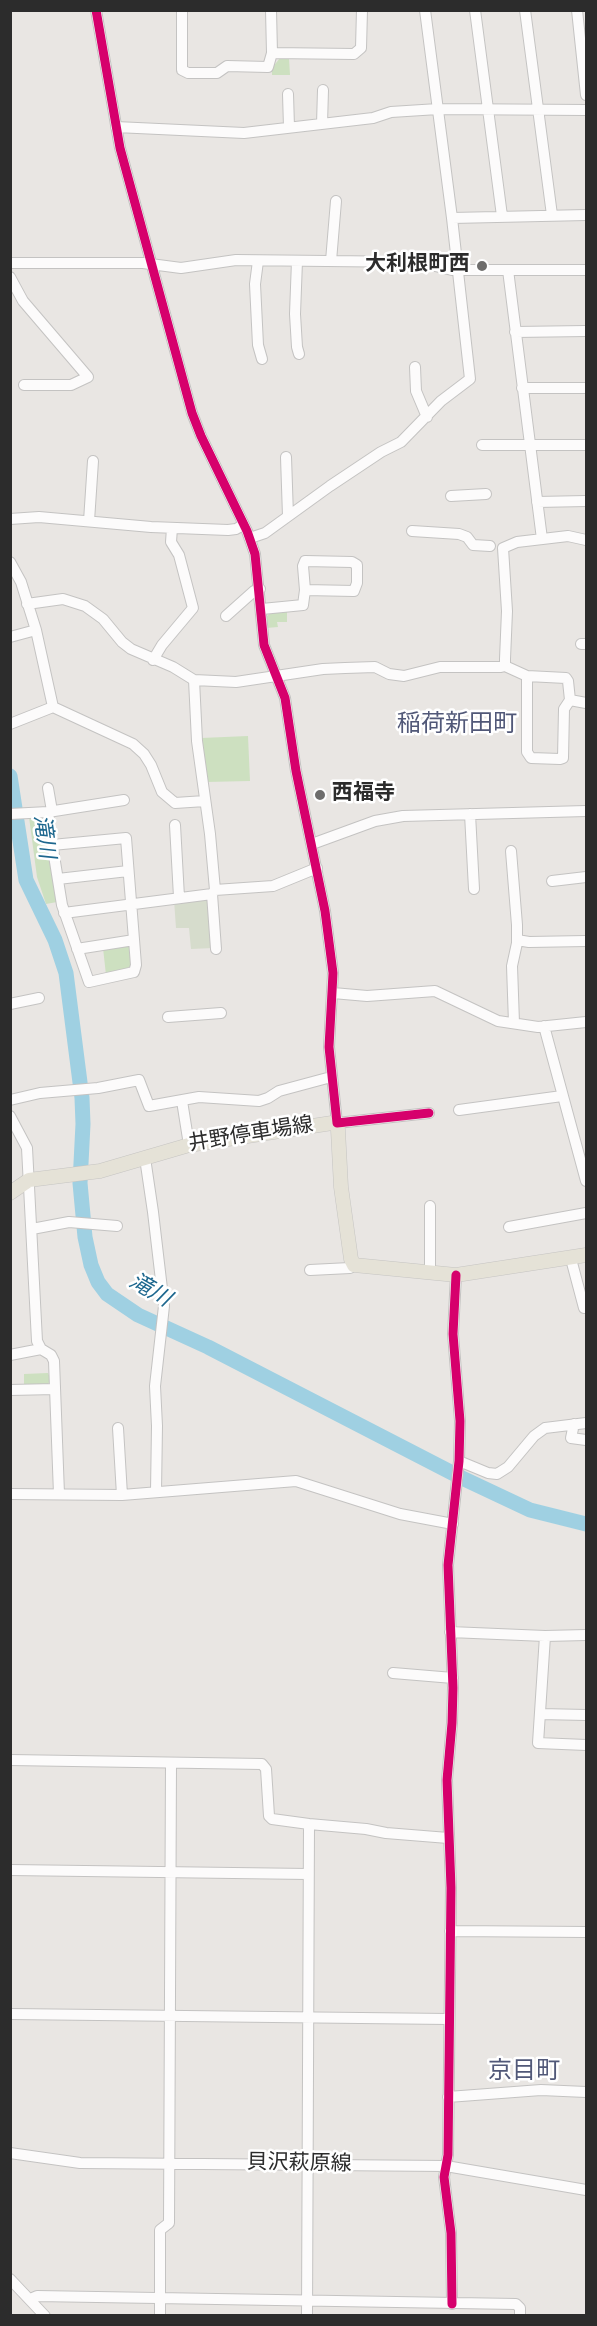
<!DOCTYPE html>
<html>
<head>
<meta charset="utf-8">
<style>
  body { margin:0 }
  #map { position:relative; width:597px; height:2326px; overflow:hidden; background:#e9e6e3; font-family:Overpass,sans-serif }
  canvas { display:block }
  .frame { position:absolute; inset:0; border:12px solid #2c2c2c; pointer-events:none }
</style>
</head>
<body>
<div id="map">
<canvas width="597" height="2326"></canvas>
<div class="frame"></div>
</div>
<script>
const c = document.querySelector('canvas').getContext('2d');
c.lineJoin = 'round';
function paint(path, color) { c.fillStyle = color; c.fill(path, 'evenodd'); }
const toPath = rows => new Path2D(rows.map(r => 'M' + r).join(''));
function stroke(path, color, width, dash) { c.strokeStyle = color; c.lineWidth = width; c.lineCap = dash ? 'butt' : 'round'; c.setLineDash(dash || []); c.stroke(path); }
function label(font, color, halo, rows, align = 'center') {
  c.font = font + ' Overpass,"Noto Sans JP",sans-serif'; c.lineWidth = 5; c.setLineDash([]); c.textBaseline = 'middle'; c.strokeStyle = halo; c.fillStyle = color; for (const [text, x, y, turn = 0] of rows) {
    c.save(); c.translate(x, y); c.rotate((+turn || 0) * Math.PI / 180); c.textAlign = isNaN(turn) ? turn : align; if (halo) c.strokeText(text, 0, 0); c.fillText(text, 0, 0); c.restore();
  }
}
const green = toPath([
  [280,58,289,58,290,75,272,75,272,68],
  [271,612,287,612,287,622,277,622,278,627,266,628,266,617],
  [248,736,250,781,206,782,201,738],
  [29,817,39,817,45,819,57,902,46,904,37,877],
  [130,944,133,966,106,975,103,948],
  [48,1373,51,1380,47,1385,24,1387,24,1374]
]);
const cemetery = toPath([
  [208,897,213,948,191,949,189,928,176,928,174,900]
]);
const river = toPath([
  [10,776,26,880,55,940,66,973,82,1098,83,1124,80,1183,85,1237,91,1265,98,1282,107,1294,138,1315,208,1347,462,1478,530,1510,586,1524]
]);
const minor = toPath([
  [96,10,120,148,192,413,201,436,247,531,255,554,264,645,285,698,296,771,325,911,333,973,329,1047,337,1123,429,1113],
  [182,10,182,70,188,73,217,73,227,66,268,67,272,53,271,10],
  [475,10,502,216],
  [525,10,552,215],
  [577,10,586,95],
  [272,53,354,54,361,48,362,10],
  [288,94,289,127],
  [322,124,323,90],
  [116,127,244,133,373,118,391,112,438,109,586,110],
  [452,218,586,215],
  [258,261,255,284,258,345,262,359],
  [297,261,295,314,297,347,299,354],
  [331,261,336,201],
  [10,263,143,263,181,268,236,260,418,262,452,270,586,270],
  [508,270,542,539],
  [10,277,23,301,88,377,71,385,24,385],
  [515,332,586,331],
  [415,367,416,391,427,417],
  [522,388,586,388],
  [482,445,586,445],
  [286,457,288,516],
  [451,496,486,494],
  [537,502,586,501],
  [10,519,39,517,151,527,228,530,236,529,243,525],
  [89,521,93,461],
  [412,531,459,534,467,537,473,545,490,546],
  [250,538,265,533,330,486,381,452,401,442,441,401,470,379,452,218,425,10],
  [10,562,21,582,36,630,53,707,133,744,144,754,151,765,162,792,175,803,205,801],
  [27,604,63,599,85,606,103,619,122,642,131,649,173,667,194,680,236,682,323,669,345,668,375,667,389,674,404,676,440,667,501,667,505,666,505,659,507,611,503,548,517,542,568,536,586,540],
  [262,609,303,605,305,590,303,566,305,561,352,562,357,565,357,583,354,591,305,590],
  [226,616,254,591,260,589],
  [10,637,36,630],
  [581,644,586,644],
  [153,660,162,645,193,608,179,555,171,542,172,528],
  [505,666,527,676,566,678,568,681,570,700,586,703],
  [527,676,527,752,531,758,560,759,563,758,564,709,570,700],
  [194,680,197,741,210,834,215,890],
  [10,724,53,707],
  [48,788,52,811],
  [48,812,124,800],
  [10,814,48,812,51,837,62,905,89,982,134,972,136,965,126,838,52,845],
  [470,814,474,889],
  [175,825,179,897],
  [312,844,375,821,403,816,586,811],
  [511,851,517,925,517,943,512,966,514,1023],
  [58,879,128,871],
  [552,881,586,877],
  [212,894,216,949],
  [64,913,212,894,215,890,273,886,317,868],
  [517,940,529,942,586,941],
  [77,949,134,940],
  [333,993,367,996,435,991,498,1021,538,1027,586,1022],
  [10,1004,39,998],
  [168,1017,221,1013],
  [544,1026,586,1181],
  [10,1100,40,1093,98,1088,139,1080,149,1106,199,1097,259,1101,268,1098,279,1091,331,1077],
  [182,1101,189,1145],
  [459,1110,562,1096],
  [10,1116,27,1148,37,1341,41,1349,51,1355,54,1361,59,1494],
  [145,1158,153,1212,164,1306,155,1386,157,1426,156,1491],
  [509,1227,586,1213],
  [32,1229,69,1222,117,1226],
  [571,1259,584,1308,586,1307],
  [310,1270,350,1268,354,1265],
  [430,1273,430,1206],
  [10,1355,41,1349],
  [10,1390,55,1389],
  [574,1424,571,1438,586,1440],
  [118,1428,122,1495],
  [459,1461,488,1473,497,1474,508,1467,534,1436,545,1428,586,1423],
  [10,1494,122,1495,296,1481,400,1514,453,1524],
  [450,1632,545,1636,586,1635],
  [545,1636,538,1743,586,1745],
  [393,1673,453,1678],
  [540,1714,586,1715],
  [10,1760,262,1764,266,1769,269,1816,272,1819,309,1824,366,1829,386,1833,448,1838],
  [10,1870,308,1874],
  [450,1931,586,1932],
  [10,2014,448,2019],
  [448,2097,541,2090,586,2092],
  [10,2153,80,2163,446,2166,586,2190],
  [10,2279,45,2316],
  [30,2299,37,2296,516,2304,520,2308,520,2316],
  [452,2304,451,2233,444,2177,448,2155,451,1888,447,1780,452,1723,453,1688,448,1565,459,1461,460,1421,453,1334,456,1275],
  [160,2316,160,2230,169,2223,171,1763],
  [307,2316,309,1824]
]);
const major = toPath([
  [10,1193,29,1180,100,1171,189,1145,332,1123,337,1123,338,1130,341,1187,351,1259,354,1265,456,1275,586,1255]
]);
const cycleway = toPath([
  [96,10,120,148,192,413,201,436,247,531,255,554,264,645,285,698,296,771,325,911,333,973,329,1047,337,1123,429,1113],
  [452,2304,451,2233,444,2177,448,2155,451,1888,447,1780,452,1723,453,1688,448,1565,459,1461,460,1421,453,1334,456,1275]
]);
const markers = [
  [482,266,6,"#6e6d6c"],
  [320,795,6,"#6e6d6c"]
];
const poiNames = [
  ["大利根町西",470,266],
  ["西福寺",332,795,"left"]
];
const streetNames = [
  ["井野停車場線",251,1136,-9],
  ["貝沢萩原線",299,2165,1]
];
const waterNames = [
  ["滝川",42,837,82],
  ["滝川",149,1292,30]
];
const quarterNames = [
  ["稲荷新田町",457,726],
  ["京目町",524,2073]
];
paint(green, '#cde0c0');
paint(cemetery, '#d6dccc');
stroke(river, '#9fd0e2', 15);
stroke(minor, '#c4c3c2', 12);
stroke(major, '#c5c4c2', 15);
stroke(minor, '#fcfbfb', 10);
stroke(major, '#e5e2d7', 14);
stroke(cycleway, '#d6006c', 9);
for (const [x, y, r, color] of markers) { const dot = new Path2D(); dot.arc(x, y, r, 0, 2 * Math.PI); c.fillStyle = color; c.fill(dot); stroke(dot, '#fff', 2); }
label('bold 21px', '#2c2c2c', '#fff', poiNames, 'right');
label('21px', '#2c2c2c', '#fff', streetNames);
label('italic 22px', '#1d678e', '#fff', waterNames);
label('24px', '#515878', '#fff', quarterNames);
</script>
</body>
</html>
